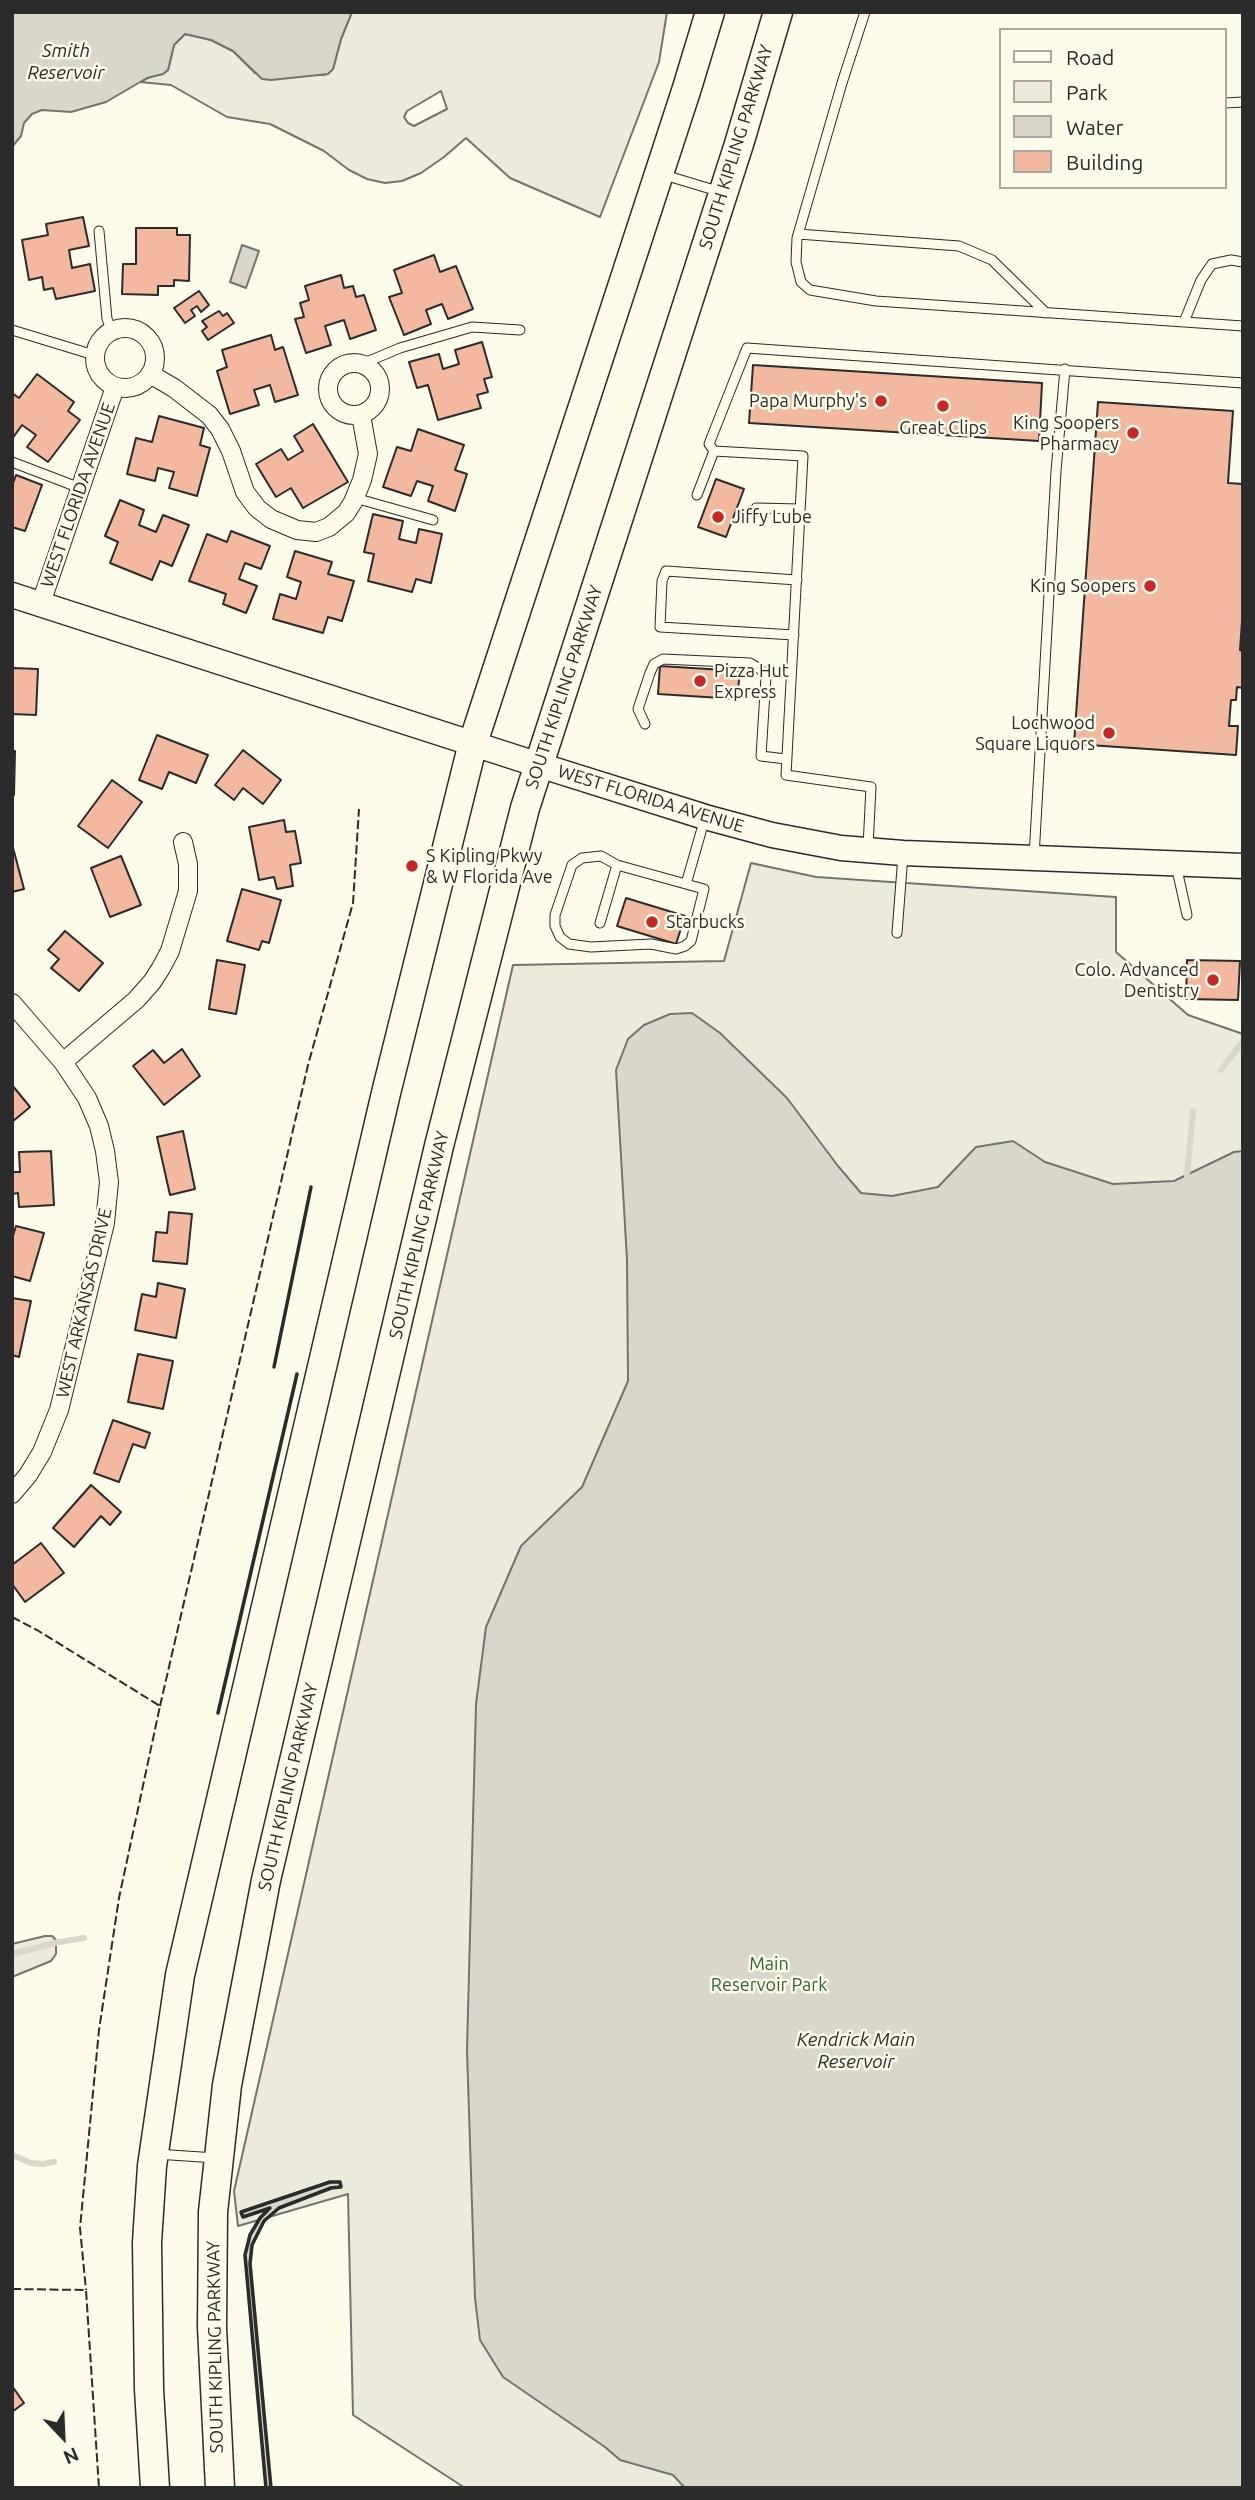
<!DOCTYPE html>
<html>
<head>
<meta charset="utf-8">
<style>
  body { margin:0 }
  #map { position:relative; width:1255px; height:2500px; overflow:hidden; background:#fdfbea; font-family:Ubuntu,sans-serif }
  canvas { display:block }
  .frame { position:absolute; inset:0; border:14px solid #2b2b2b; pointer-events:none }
  .legend { position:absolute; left:999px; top:28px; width:228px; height:161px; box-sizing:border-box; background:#fdfbea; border:2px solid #a9a89e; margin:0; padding:9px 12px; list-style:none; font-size:21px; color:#2b2b2b }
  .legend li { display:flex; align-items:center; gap:14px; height:35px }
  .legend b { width:35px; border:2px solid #a9a89e }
  .north { position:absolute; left:28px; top:2402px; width:70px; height:70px; -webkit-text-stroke:5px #fdfbea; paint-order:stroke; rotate:157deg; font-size:19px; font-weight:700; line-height:28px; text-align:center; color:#2b2b2b }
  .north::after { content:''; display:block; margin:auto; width:24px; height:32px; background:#2b2b2b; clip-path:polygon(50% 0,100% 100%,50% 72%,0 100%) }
</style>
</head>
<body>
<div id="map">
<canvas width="1255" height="2500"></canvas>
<div class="frame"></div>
<ul class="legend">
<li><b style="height:9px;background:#fdfbea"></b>Road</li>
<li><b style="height:19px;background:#ecebdb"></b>Park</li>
<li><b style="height:19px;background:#d8d7c9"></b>Water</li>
<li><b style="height:19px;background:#f2b8a0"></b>Building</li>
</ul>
<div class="north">N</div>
</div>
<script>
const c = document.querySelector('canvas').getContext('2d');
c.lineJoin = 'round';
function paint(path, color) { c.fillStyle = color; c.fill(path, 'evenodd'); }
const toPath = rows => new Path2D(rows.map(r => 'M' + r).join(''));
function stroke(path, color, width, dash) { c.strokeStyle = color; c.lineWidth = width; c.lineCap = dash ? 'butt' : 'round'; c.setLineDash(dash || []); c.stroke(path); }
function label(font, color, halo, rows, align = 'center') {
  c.font = font + ' Ubuntu,sans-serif'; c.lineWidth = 5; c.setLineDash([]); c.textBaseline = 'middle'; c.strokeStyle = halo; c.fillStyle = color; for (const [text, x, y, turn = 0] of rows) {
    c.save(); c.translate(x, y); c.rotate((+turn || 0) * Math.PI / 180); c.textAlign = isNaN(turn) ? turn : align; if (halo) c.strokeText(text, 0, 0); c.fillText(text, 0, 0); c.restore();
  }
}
const green = toPath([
  [352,12,667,12,659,62,600,217,510,178,466,138,444,157,421,173,402,181,385,183,367,179,349,170,324,151,270,124,227,117,171,85,140,82,154,75,163,74,168,70,174,45,185,34,211,40,233,51,255,73,324,75,333,69,341,39,352,12],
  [441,91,447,109,414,126,408,123,404,117,407,111,441,91],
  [751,863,816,877,1116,897,1116,952,1188,1015,1243,1034,1243,2488,465,2488,353,2415,348,2194,238,2226,234,2191,513,965,724,961,751,863],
  [45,1936,52,1936,56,1940,56,1954,51,1961,12,1977,12,1944,45,1936]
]);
const water = toPath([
  [12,12,352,12,341,39,333,69,328,74,271,80,262,79,233,51,211,40,185,34,174,45,168,70,163,74,147,78,106,102,71,112,42,110,32,114,24,123,21,136,12,147,12,12],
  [242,245,259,251,246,288,230,282,242,245],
  [692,1013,720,1033,787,1098,838,1166,861,1193,892,1196,938,1187,976,1147,1013,1141,1045,1162,1113,1184,1174,1181,1234,1152,1243,1151,1243,2488,685,2488,673,2475,620,2460,605,2447,503,2377,480,2340,475,2298,467,2050,476,1704,486,1627,521,1546,582,1487,628,1381,627,1260,616,1070,628,1039,644,1025,670,1014,692,1013]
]);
const stream = toPath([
  [1221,1070,1243,1041],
  [1187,1175,1193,1111],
  [12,1954,59,1942,84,1938],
  [12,2155,31,2163,43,2164,54,2162],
  [243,2214,330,2185,339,2185],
  [269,2488,248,2255,252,2236,262,2220,272,2210,291,2198]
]);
const building = toPath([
  [83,217,89,246,69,250,72,268,90,264,95,291,56,299,53,288,44,290,42,277,29,280,22,240,48,235,46,224,83,217],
  [136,228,177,228,177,235,190,235,189,281,174,280,174,286,158,286,158,295,122,294,123,264,136,264,136,228],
  [434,255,440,272,456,266,473,309,448,319,442,304,426,310,431,324,404,335,389,297,402,293,394,270,434,255],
  [341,275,344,288,353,286,356,297,364,295,376,330,350,339,344,320,325,326,331,345,306,353,295,319,304,317,300,303,309,300,305,286,341,275],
  [199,291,209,305,201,312,197,306,191,310,195,316,185,323,174,308,199,291],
  [219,311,223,316,227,313,234,323,208,340,202,331,207,327,202,321,219,311],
  [271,335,275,350,283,347,298,395,275,402,270,385,254,390,259,405,230,414,217,371,227,367,222,350,271,335],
  [482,342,492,377,484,379,488,392,477,395,481,408,438,420,428,385,417,388,409,362,439,354,443,369,459,364,455,350,482,342],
  [753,365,1042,383,1039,441,749,423,753,365],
  [37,374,74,402,68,411,80,420,48,462,27,447,36,435,22,425,12,439,12,393,19,398,37,374],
  [1098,402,1233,411,1228,483,1243,484,1243,607,1240,650,1243,651,1243,688,1237,687,1236,700,1231,700,1229,726,1238,726,1236,755,1074,744,1098,402],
  [159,416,204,428,200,445,210,448,197,496,169,488,174,472,158,468,155,481,127,474,136,438,152,442,159,416],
  [313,424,348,482,303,508,291,488,276,497,256,464,281,449,288,460,303,451,294,436,313,424],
  [418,429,464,445,455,470,467,474,455,511,428,501,433,486,417,481,411,496,383,487,397,447,411,451,418,429],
  [16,475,42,485,25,531,12,527,12,486,16,475],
  [716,479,744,489,726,537,698,527,716,479],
  [120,500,144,510,139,525,156,532,163,515,189,525,172,566,160,561,152,580,110,563,118,542,105,536,120,500],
  [373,514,403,521,399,539,416,543,419,529,442,534,431,583,416,579,412,592,368,581,374,554,364,552,373,514],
  [231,531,270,546,261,569,245,563,239,579,257,586,246,613,223,604,226,594,189,581,207,534,227,542,231,531],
  [295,551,332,562,328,574,354,581,342,621,328,617,323,633,273,619,280,594,296,599,301,582,287,577,295,551],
  [660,666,740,671,737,699,658,694,660,666],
  [12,668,38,669,36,715,12,714,12,668],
  [157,735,208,755,196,783,169,772,162,789,139,780,157,735],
  [243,750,281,780,263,804,243,788,234,800,215,785,243,750],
  [12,751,15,751,14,795,12,795,12,751],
  [112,780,142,802,108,848,78,826,112,780],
  [284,820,286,832,295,831,301,863,290,865,293,886,277,889,274,877,259,880,249,827,284,820],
  [12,844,24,889,12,892,12,844],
  [121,856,141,905,110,917,91,868,121,856],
  [242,889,281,900,269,943,262,941,259,950,227,941,242,889],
  [626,898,685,916,676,944,617,926,626,898],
  [65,931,103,963,79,991,51,968,59,959,48,950,65,931],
  [217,960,245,965,236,1014,209,1009,217,960],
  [1187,960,1240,961,1238,1000,1186,999,1187,960],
  [182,1049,200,1076,164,1105,133,1066,153,1050,164,1063,182,1049],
  [12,1085,30,1107,12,1122,12,1085],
  [183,1131,195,1189,170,1195,157,1137,183,1131],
  [51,1151,54,1205,19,1207,18,1193,12,1194,12,1172,20,1172,19,1152,51,1151],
  [169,1212,192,1214,187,1264,153,1261,156,1232,167,1233,169,1212],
  [16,1226,44,1233,30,1281,12,1276,12,1239,16,1226],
  [158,1283,185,1289,176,1338,135,1330,142,1294,156,1297,158,1283],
  [12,1298,31,1301,19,1357,12,1355,12,1298],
  [138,1354,173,1361,163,1409,128,1402,138,1354],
  [113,1420,150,1433,145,1448,133,1444,119,1482,94,1473,113,1420],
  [91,1485,121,1512,110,1525,101,1516,74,1547,53,1528,91,1485],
  [41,1543,64,1573,25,1602,12,1584,12,1565,41,1543],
  [12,2386,24,2403,12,2412,12,2386]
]);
const lane = toPath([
  [865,12,842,83,797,238,796,262,801,282,810,290,876,301,1243,326],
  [1225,103,1243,102],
  [661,174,721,192],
  [99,231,107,319,112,331],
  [798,234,959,246,992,260,1046,313],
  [1184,322,1201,280,1212,264,1231,260,1243,262],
  [12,330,94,355],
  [362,364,400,348,472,327,520,330],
  [714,451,709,444,747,348,1243,383],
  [714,451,803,456,786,775,871,787,868,847],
  [12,462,80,488],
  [697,495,714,451],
  [355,498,433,520],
  [756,508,800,509],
  [794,635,660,627,662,581,666,571,797,580],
  [645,724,638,709,650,673,654,664,663,659,750,663,760,669,766,676,761,756,786,759],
  [601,856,617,865,704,889,691,941,685,946,676,949,651,944,591,947,569,944,560,937,555,926,555,915,572,865,582,858,601,856],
  [1034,857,1056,471,1065,369],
  [1176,865,1187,915],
  [686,884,705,818],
  [600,923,617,865],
  [897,933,903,855],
  [156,2154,216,2158]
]);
const street = toPath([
  '95 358a30 30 0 1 1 60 0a30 30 0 1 1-60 0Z',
  '328 389a26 26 0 1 1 52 0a26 26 0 1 1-52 0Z',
  [150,374,174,388,209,415,220,429,231,451,245,492,257,508,271,519,297,530,316,532,329,527,346,513,353,502,362,480,368,454,361,415],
  [41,603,115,387],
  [12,1003,63,1062,87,1098,99,1126,105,1151,109,1182,105,1223,59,1410,42,1452,28,1475,12,1494],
  [63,1062,136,1000,152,982,161,968,170,951,188,891,188,864,183,842]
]);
const secondary = toPath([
  [12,595,539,765,705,817,772,835,841,848,903,853,1243,866]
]);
const primary = toPath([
  [155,2488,149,2389,147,2242,152,2166,180,1975,386,1093,473,743,687,88,710,12],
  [220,2488,212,2327,213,2212,227,2085,266,1880,439,1146,525,808,739,144,778,12]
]);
const fence = toPath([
  [12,1617,37,1630,160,1706,119,1898,99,2030,80,2228,86,2290],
  [160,1706,308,1065,353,903,359,809],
  [12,2289,86,2290,99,2488]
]);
const wall = toPath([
  [274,1367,311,1187],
  [218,1713,297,1374],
  [270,2208,243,2217,241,2212,330,2182,340,2182,341,2187,331,2188,279,2208,264,2221,252,2245,250,2264,271,2488],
  [266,2488,245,2255,250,2235,260,2218,268,2210]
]);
const markers = [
  [881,401,7,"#c62828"],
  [943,406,7,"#c62828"],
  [1133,433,7,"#c62828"],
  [718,517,7,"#c62828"],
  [1150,586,7,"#c62828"],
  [700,681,7,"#c62828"],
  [1109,733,7,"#c62828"],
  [412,866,7,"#c62828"],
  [652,922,7,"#c62828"],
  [1213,980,7,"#c62828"]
];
const streetNames = [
  ["SOUTH KIPLING PARKWAY",736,147,-73],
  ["WEST FLORIDA AVENUE",78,495,-71],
  ["SOUTH KIPLING PARKWAY",564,687,-72],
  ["WEST FLORIDA AVENUE",651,799,17],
  ["SOUTH KIPLING PARKWAY",419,1235,-77],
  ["WEST ARKANSAS DRIVE",84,1303,-77],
  ["SOUTH KIPLING PARKWAY",288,1787,-77],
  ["SOUTH KIPLING PARKWAY",215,2347,-91]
];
const poiNames = [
  ["Papa Murphy's",867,401],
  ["King Soopers",1119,423],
  ["Pharmacy",1119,444],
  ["Great Clips",943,428,"center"],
  ["Jiffy Lube",732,517,"left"],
  ["King Soopers",1136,586],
  ["Pizza Hut",714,671,"left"],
  ["Express",714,692,"left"],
  ["Lochwood",1095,723],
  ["Square Liquors",1095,744],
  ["S Kipling Pkwy",426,856,"left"],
  ["& W Florida Ave",426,877,"left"],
  ["Starbucks",666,922,"left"],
  ["Colo. Advanced",1199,970],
  ["Dentistry",1199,991]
];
const parkNames = [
  ["Main",769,1964],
  ["Reservoir Park",769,1985]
];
const waterNames = [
  ["Smith",66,51],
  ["Reservoir",66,73],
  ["Kendrick Main",856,2040],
  ["Reservoir",856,2062]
];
paint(green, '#ecebdb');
stroke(green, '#74746e', 2);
paint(water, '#d8d7c9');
stroke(water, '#74746e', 2);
stroke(stream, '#d8d7c9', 6);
paint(building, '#f2b8a0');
stroke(building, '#2b2b2b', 2);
stroke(lane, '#2b2b2b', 11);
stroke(street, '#2b2b2b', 20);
stroke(secondary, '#2b2b2b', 27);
stroke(primary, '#2b2b2b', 31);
stroke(lane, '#fdfbea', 9);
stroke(street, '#fdfbea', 18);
stroke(secondary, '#fdfbea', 24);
stroke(primary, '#fdfbea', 28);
stroke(fence, '#2b2b2b', 2, [9, 3.5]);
stroke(wall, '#2b2b2b', 3.5);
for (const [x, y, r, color] of markers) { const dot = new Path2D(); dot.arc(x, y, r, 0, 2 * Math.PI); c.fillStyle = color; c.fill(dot); stroke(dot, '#fdfbea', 2.5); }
label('18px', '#2b2b2b', '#fdfbea', streetNames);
label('18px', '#2b2b2b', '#fdfbea', poiNames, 'right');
label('18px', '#34623c', '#fdfbea', parkNames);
label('italic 19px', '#2b2b2b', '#fdfbea', waterNames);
</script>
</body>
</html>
